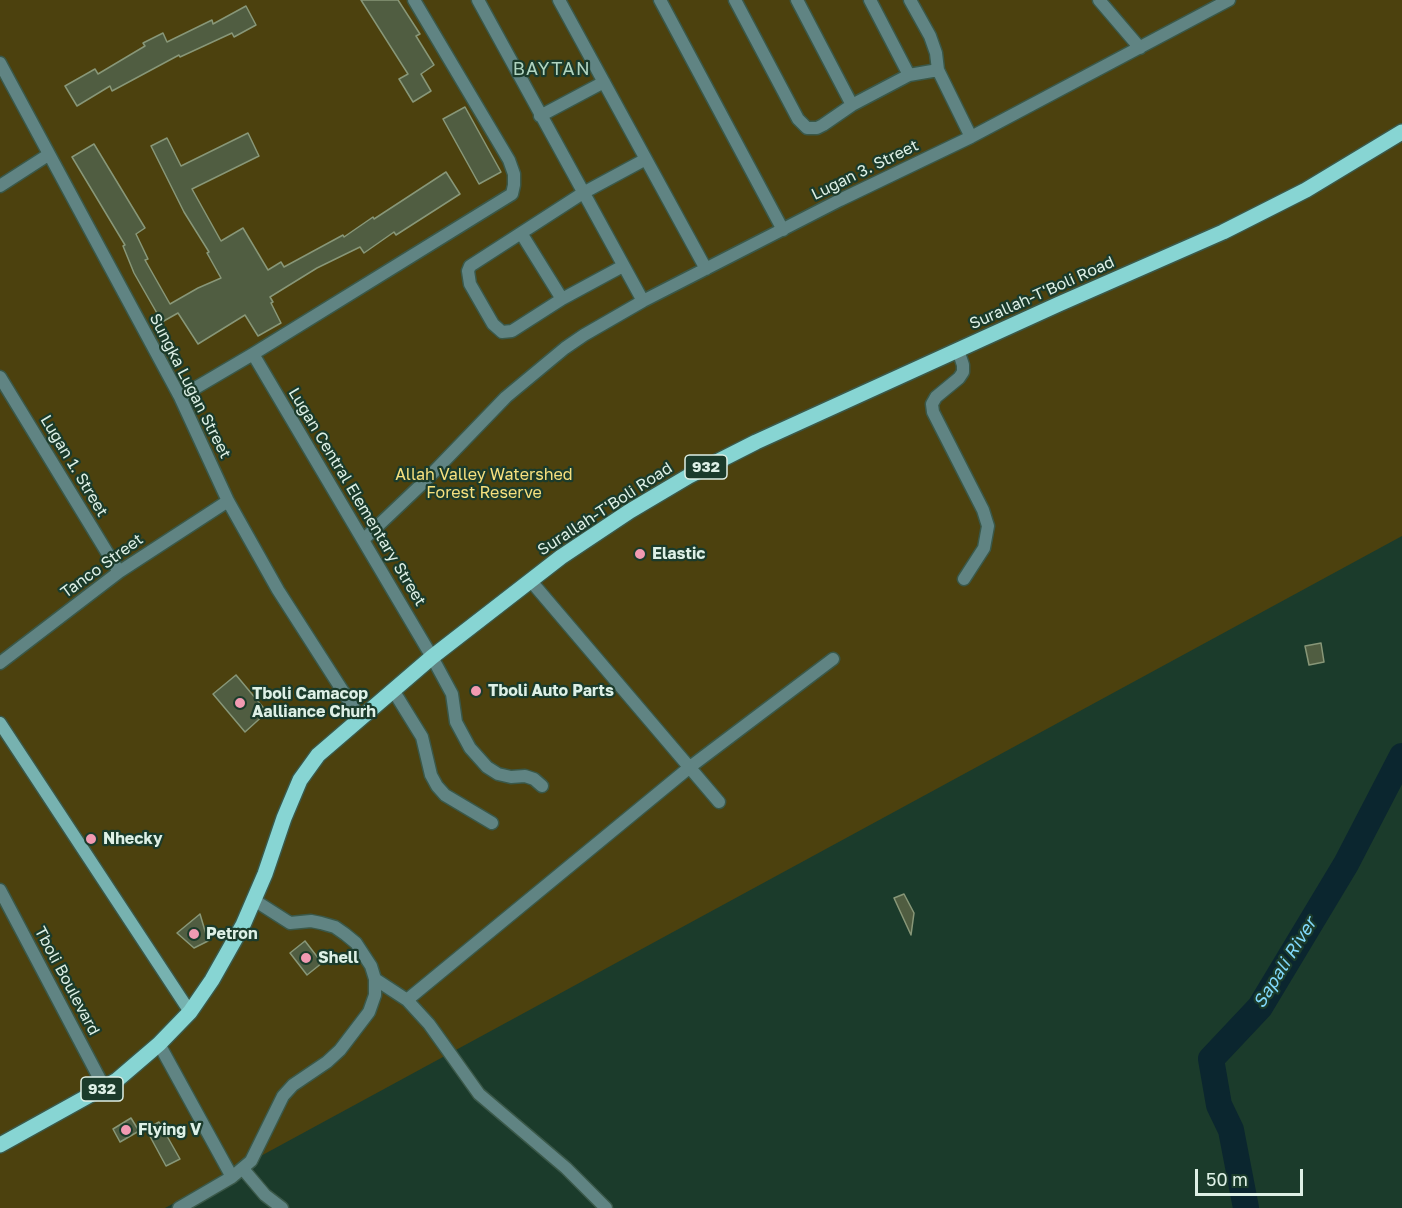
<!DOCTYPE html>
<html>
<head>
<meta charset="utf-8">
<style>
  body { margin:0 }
  #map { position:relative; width:1402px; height:1208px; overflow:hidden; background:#1b3b2b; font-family:"Golos Text",sans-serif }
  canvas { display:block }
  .scale { position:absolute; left:1195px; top:1169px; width:108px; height:27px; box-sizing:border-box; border:3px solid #def0e6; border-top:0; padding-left:8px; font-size:18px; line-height:21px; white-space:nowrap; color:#def0e6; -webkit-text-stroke:4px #1b3b2b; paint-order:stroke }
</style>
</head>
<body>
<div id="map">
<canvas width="1402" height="1208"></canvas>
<div class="scale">50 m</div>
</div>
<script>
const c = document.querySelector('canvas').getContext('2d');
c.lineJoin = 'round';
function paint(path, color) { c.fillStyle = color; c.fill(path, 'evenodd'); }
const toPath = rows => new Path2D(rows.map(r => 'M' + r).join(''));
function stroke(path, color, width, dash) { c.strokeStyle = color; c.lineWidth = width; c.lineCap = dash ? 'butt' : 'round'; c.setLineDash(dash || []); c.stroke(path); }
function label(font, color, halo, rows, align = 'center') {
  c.font = font + ' "Golos Text",sans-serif'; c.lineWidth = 4.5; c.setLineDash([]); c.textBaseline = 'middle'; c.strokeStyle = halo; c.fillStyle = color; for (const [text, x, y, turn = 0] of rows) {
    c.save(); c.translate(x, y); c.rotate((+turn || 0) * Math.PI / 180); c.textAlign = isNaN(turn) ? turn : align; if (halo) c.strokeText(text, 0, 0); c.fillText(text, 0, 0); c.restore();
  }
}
const green = toPath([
  [0,0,1402,0,1402,536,165,1208,0,1208]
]);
const river = toPath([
  [1246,1208,1231,1130,1219,1105,1211,1059,1260,1007,1346,864,1402,756]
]);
const building = toPath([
  [361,0,398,0,420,34,416,36,434,65,421,74,431,91,413,102,399,79,408,74,361,0],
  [246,6,256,25,234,37,232,33,180,57,179,55,112,91,110,86,77,106,65,86,95,69,98,74,145,46,143,43,163,33,167,42,212,20,213,24,246,6],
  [465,107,501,172,479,184,443,119,465,107],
  [248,133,259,156,192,189,221,241,243,228,268,270,281,262,284,267,343,235,344,237,373,217,374,219,446,172,460,194,396,235,394,232,364,253,360,247,317,268,270,297,273,302,271,303,281,323,258,336,245,315,198,344,178,313,162,322,134,273,123,246,125,245,72,157,94,144,145,228,136,234,148,259,145,260,170,304,198,288,221,278,207,253,209,252,184,212,151,146,167,138,181,166,248,133],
  [1321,643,1324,662,1309,665,1305,646,1321,643],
  [236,675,267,712,245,732,213,694,236,675],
  [904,894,914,913,911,935,894,898,904,894],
  [200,914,208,941,194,948,177,933,200,914],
  [305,941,322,963,307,975,290,953,305,941],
  [131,1118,139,1131,120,1142,113,1129,131,1118],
  [159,1122,180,1159,166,1166,146,1129,159,1122]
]);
const minor = toPath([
  [478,0,643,301],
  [559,0,706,269],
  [660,0,783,230],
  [735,0,798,119,807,128,817,128,823,125,852,105,909,75,938,70],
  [797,0,852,105],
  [870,0,909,75],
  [910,0,930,36,936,53,938,70,971,137],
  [1099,0,1140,48],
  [0,63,180,397,228,501,278,590,360,718],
  [540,116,604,82],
  [0,186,48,155],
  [521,233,562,299,623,266],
  [562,299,512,331,502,332,493,324,470,284,468,271,470,266,583,193,646,159],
  [958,350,963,365,963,372,959,378,936,397,932,404,933,412,983,510,988,526,984,548,964,579],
  [253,354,432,657,452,694,456,722,470,748,487,767,498,774,511,777,525,776,534,779,542,786],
  [0,377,119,572],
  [180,397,253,354,512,194,514,185,514,174,509,160,414,0],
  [363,540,423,483,506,397,565,348,584,335,643,301,840,200,971,137,1229,0],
  [530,580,719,802],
  [0,663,119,572,228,501],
  [393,690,422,737,431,775,437,786,445,795,492,823],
  [0,890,104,1087],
  [375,979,407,1000,429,1024,479,1094,566,1168,606,1208],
  [407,1000,690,767,833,659],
  [159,1044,232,1177],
  [243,1169,265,1195,282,1208],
  [179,1208,232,1177,251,1161,283,1096,293,1085,327,1062,340,1050,369,1012,375,995,375,979,371,966,356,943,345,934,335,927,321,923,311,921,290,923,254,900]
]);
const secondary = toPath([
  [0,723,190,1012]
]);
const primary = toPath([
  [0,1145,117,1080,159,1044,190,1012,212,980,243,925,265,874,284,818,300,780,318,755,432,657,561,557,630,511,689,476,756,442,1059,304,1223,232,1306,190,1402,132]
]);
const markers = [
  [640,554,6,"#f19ab2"],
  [476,691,6,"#f19ab2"],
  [240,703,6,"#f19ab2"],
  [91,839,6,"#f19ab2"],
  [194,934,6,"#f19ab2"],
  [306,958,6,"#f19ab2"],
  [126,1130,6,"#f19ab2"]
];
const shields = [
  [706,467,42],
  [102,1089,42]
];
const shieldNames = [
  ["932",706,467],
  ["932",102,1089]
];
const streetNames = [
  ["Lugan 3. Street",865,170,-26],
  ["Surallah-T'Boli Road",1042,293,-24],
  ["Sungka Lugan Street",190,386,63],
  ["Lugan 1. Street",74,466,59],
  ["Lugan Central Elementary Street",357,497,59],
  ["Surallah-T'Boli Road",605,509,-33],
  ["Tanco Street",102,566,-36],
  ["Tboli Boulevard",67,981,62]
];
const parkNames = [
  ["Allah Valley Watershed",484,475],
  ["Forest Reserve",484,493]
];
const poiNames = [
  ["Elastic",652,554],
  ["Tboli Auto Parts",488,691],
  ["Tboli Camacop",252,694],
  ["Aalliance Churh",252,712],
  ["Nhecky",103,839],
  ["Petron",206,934],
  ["Shell",318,958],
  ["Flying V",138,1130]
];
const neighbourhoodNames = [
  ["BAYTAN",552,69]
];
const waterNames = [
  ["Sapali River",1285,963,-58]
];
paint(green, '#4c410e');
stroke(river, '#0b262f', 26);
paint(building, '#505d41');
stroke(building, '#889778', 1.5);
stroke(minor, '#3a5849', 15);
stroke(secondary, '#3a5849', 15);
stroke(primary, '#3a5849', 18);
stroke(minor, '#608483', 12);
stroke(secondary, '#77b2b0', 12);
stroke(primary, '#87d5d3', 15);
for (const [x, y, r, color] of markers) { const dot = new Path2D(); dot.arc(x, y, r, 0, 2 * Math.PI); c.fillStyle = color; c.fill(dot); stroke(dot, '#1b3b2b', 2); }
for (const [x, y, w] of shields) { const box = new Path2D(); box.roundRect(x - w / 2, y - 12, w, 24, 4.5); c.fillStyle = '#1b3b2b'; c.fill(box); stroke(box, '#def0e6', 1.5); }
label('bold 15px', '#def0e6', null, shieldNames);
label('16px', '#def0e6', '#1b3b2b', streetNames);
label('16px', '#f6e07e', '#1b3b2b', parkNames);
label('bold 16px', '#def0e6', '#1b3b2b', poiNames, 'left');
c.letterSpacing = '1.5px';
label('18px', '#b0d4c0', '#1b3b2b', neighbourhoodNames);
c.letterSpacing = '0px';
label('italic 18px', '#81d8fa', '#1b3b2b', waterNames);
</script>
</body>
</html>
